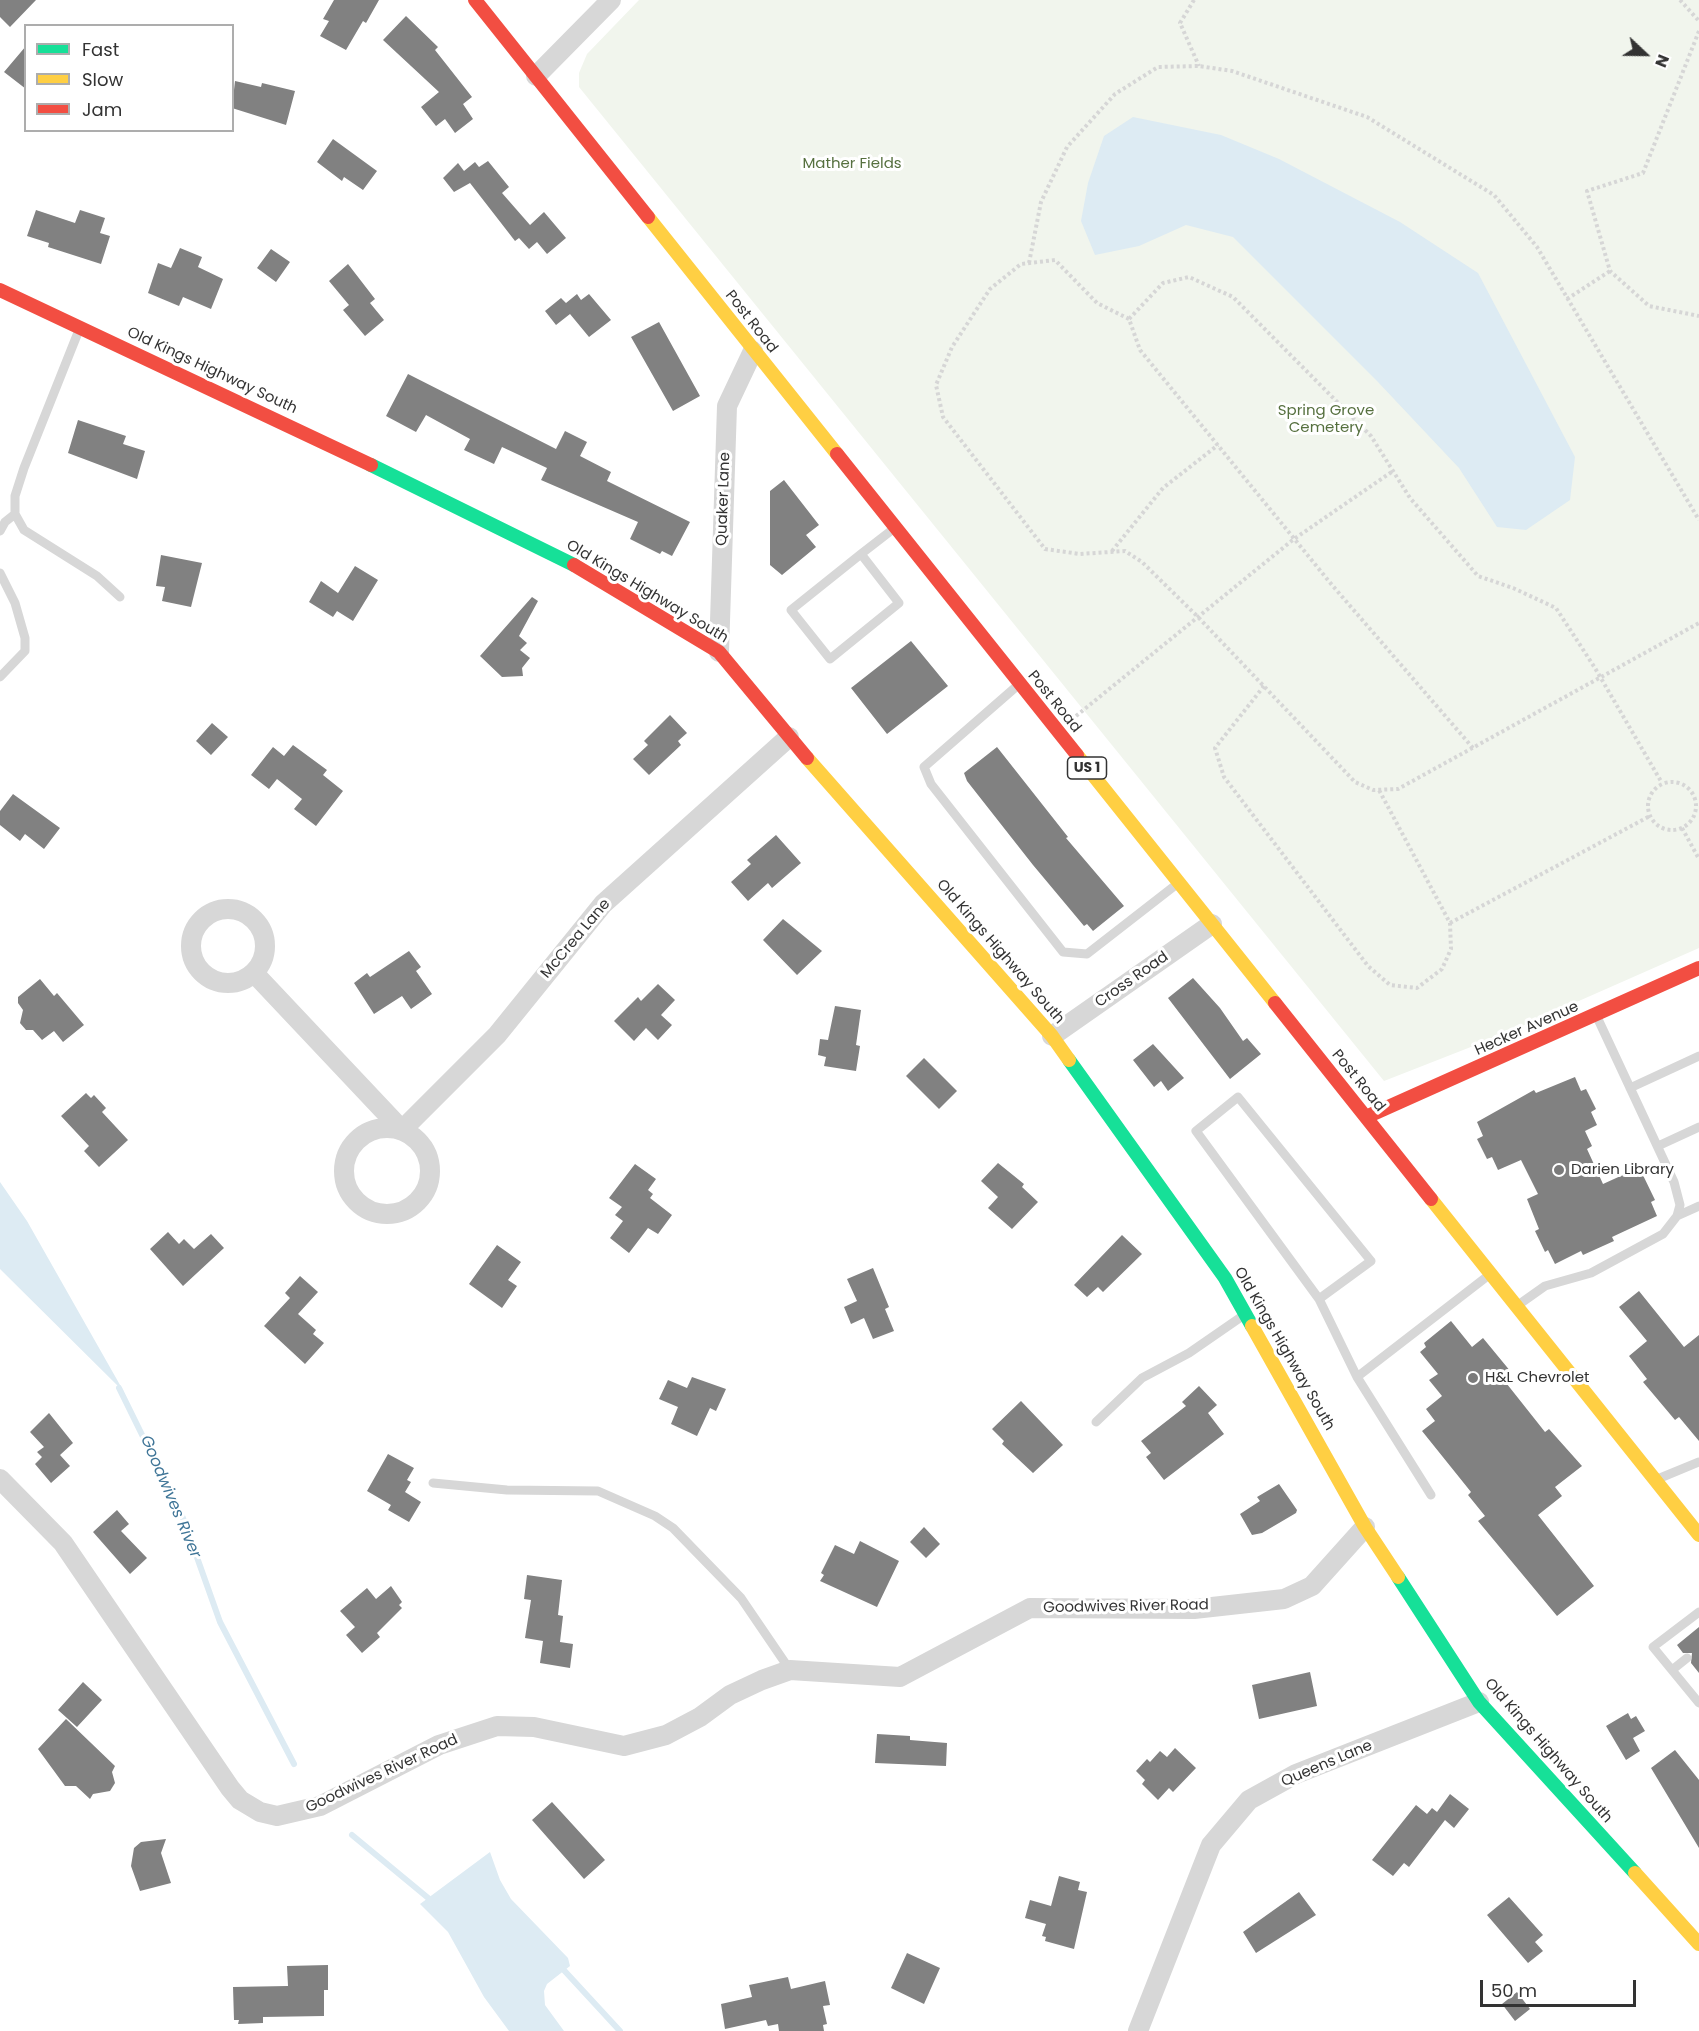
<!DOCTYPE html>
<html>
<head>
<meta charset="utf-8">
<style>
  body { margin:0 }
  #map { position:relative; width:1699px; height:2031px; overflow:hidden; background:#fff; font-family:Poppins,sans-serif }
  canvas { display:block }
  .legend { position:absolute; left:24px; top:24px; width:210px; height:108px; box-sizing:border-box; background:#fff; border:2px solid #adadad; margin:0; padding:8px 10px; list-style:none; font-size:18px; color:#333 }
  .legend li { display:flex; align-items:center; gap:12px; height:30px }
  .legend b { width:30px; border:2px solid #adadad }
  .north { position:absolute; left:1615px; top:24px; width:60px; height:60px; -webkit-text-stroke:4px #fff; paint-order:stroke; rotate:112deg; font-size:16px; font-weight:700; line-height:24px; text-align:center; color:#333 }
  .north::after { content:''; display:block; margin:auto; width:21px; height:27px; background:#333; clip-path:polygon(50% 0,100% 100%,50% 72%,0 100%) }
  .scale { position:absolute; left:1480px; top:1980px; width:156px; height:27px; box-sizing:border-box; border:3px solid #333; border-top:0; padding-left:8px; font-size:18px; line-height:21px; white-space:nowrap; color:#333; -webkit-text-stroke:4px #fff; paint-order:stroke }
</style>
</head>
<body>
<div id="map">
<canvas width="1699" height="2031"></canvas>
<ul class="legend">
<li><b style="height:8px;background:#16e098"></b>Fast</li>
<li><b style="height:8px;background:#ffcf43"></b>Slow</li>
<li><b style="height:8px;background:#f24e42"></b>Jam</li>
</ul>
<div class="north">N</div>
<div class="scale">50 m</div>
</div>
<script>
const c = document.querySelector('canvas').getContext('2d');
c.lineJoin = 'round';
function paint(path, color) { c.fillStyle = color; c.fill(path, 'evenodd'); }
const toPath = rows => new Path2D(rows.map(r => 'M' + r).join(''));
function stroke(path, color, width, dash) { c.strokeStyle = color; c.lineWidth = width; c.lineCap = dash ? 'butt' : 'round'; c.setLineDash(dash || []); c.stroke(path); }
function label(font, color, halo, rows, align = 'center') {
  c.font = font + ' Poppins,sans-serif'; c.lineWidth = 6; c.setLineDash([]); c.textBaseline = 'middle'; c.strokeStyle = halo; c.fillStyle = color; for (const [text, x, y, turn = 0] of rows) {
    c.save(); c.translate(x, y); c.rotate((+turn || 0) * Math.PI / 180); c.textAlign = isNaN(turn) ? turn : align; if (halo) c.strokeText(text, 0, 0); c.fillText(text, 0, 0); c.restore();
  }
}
const green = toPath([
  [639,0,1699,0,1699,948,1504,1034,1384,1081,579,87,579,73,587,54]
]);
const water = toPath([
  [1133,117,1221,135,1279,159,1400,222,1478,273,1575,457,1570,500,1526,530,1497,527,1459,468,1378,382,1233,237,1186,225,1139,246,1095,255,1081,221,1088,183,1104,136],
  [0,1182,27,1221,124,1392,0,1269],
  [490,1852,500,1880,511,1899,568,1958,570,1966,547,1984,544,1991,545,2005,564,2031,509,2031,484,1997,448,1932,420,1904]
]);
const stream = toPath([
  [119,1388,183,1518,220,1622,294,1764],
  [352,1835,433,1902],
  [561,1967,620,2031]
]);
const building = toPath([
  [0,0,36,0,10,27,0,17],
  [334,0,379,0,366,23,363,21,346,50,320,36,329,21,323,19],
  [406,16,438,47,435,50,472,97,463,104,473,119,455,133,445,119,436,126,421,107,439,92,383,40],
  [26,46,26,89,4,72],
  [235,81,261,87,262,83,295,91,286,125,232,108],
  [333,139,377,171,363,190,344,177,342,181,317,162],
  [488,161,509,187,502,193,530,225,544,212,566,238,547,254,537,242,529,249,519,238,515,241,470,183,454,192,443,178,458,163,464,171,475,162,479,167],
  [36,210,75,223,80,210,105,218,100,233,110,236,101,264,48,247,49,243,27,236],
  [180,248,202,257,198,267,223,279,211,309,183,297,179,306,148,293,158,263,171,268],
  [271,249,290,262,276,282,257,268],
  [348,264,375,299,370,303,384,320,365,336,343,310,349,305,329,281],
  [577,294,581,300,589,294,611,320,589,337,570,314,556,325,545,311,561,298,566,303],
  [659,322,700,396,673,411,631,337],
  [408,374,556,449,565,431,587,442,580,456,611,472,607,481,690,522,672,556,662,551,660,554,630,539,638,522,541,480,547,468,502,447,494,464,464,450,470,439,426,415,416,432,386,416],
  [78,420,126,436,123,444,145,451,137,479,68,453],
  [784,480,819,525,806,535,816,547,782,575,770,565,770,491],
  [161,555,202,563,191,607,162,601,165,587,156,586],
  [355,566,378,580,353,621,337,611,333,617,309,602,321,581,338,593],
  [532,597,538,601,519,636,527,643,520,650,530,658,522,668,523,676,502,677,480,656],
  [911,641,948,686,887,734,851,688],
  [670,715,687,733,678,741,681,745,649,775,633,759,648,745,644,741],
  [212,723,228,737,211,755,196,741],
  [293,745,327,770,323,775,343,791,316,826,294,809,302,799,277,779,269,789,251,775,273,747,284,756],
  [997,747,1068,837,1066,838,1124,906,1093,931,1087,924,1084,926,1033,865,967,781,964,773],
  [13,794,60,828,44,849,25,834,20,841,0,825,0,811],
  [776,835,801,863,772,888,768,883,748,901,731,882,751,864,747,860],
  [783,919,822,951,797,975,763,940],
  [409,951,421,967,416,971,432,994,411,1009,402,996,374,1014,354,983,367,973,370,977],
  [1193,978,1220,1008,1243,1041,1247,1038,1261,1054,1230,1079,1168,998],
  [40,979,54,996,57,993,84,1025,63,1042,54,1031,42,1040,33,1030,26,1030,20,1023,23,1010,18,1003,18,997],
  [658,984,675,1000,661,1015,672,1025,658,1040,646,1028,634,1041,614,1021,638,997,641,1001],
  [835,1006,861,1010,856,1045,860,1046,856,1071,824,1066,826,1057,818,1055,820,1039,828,1040],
  [1153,1044,1184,1078,1168,1091,1161,1081,1154,1087,1133,1060],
  [924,1058,957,1091,939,1109,906,1076],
  [1575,1077,1581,1091,1586,1089,1596,1109,1591,1112,1597,1125,1585,1131,1592,1146,1587,1149,1603,1184,1636,1169,1640,1169,1655,1200,1651,1202,1657,1216,1612,1237,1614,1241,1583,1255,1581,1251,1555,1264,1548,1250,1545,1252,1535,1231,1539,1229,1527,1199,1538,1194,1521,1160,1498,1170,1492,1157,1487,1159,1477,1139,1483,1136,1477,1122,1534,1090,1536,1093],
  [86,1093,91,1098,94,1095,106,1108,102,1112,128,1140,99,1167,84,1151,89,1146,61,1116],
  [998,1163,1024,1184,1022,1187,1038,1202,1012,1229,988,1208,998,1197,981,1181],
  [635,1164,656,1179,648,1190,653,1194,650,1198,672,1215,658,1234,648,1228,629,1253,610,1238,623,1221,615,1215,622,1207,609,1198],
  [168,1232,179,1244,184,1239,194,1249,211,1234,224,1248,183,1286,150,1249],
  [1122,1235,1142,1254,1103,1292,1098,1287,1087,1297,1074,1285],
  [497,1245,521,1262,508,1280,517,1286,502,1308,469,1284],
  [873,1268,889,1307,885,1309,894,1331,873,1339,864,1318,851,1324,844,1307,857,1301,847,1279],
  [300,1276,318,1292,298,1314,316,1330,313,1334,324,1343,305,1364,264,1326,290,1298,285,1293],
  [1639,1291,1684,1347,1699,1335,1699,1441,1679,1417,1675,1420,1643,1382,1647,1379,1629,1356,1647,1341,1619,1307],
  [1451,1321,1472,1347,1483,1338,1511,1372,1503,1379,1545,1432,1549,1429,1582,1466,1555,1487,1562,1496,1538,1515,1594,1586,1557,1616,1478,1521,1485,1516,1468,1495,1471,1492,1422,1431,1435,1421,1426,1409,1442,1396,1429,1380,1438,1374,1420,1352,1426,1347,1424,1343],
  [692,1377,726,1389,716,1411,710,1408,697,1436,671,1424,678,1407,659,1399,668,1380,687,1388],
  [1199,1386,1217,1405,1208,1413,1224,1434,1164,1480,1146,1457,1151,1453,1141,1441,1186,1406,1182,1402],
  [1021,1401,1063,1445,1033,1473,1002,1444,1004,1441,992,1429],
  [49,1413,73,1443,60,1455,70,1466,51,1483,35,1464,42,1457,37,1452,44,1447,30,1432],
  [388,1454,414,1468,407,1480,411,1482,405,1492,421,1502,409,1522,388,1510,391,1505,367,1491],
  [1279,1484,1297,1510,1296,1513,1262,1533,1252,1535,1240,1514,1260,1501,1257,1497],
  [117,1510,129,1524,121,1531,147,1558,130,1574,93,1532],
  [924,1527,940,1544,926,1558,910,1542],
  [860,1541,899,1561,877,1607,820,1581,824,1575,821,1573,835,1545,854,1554],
  [527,1575,562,1580,558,1615,563,1616,560,1642,573,1644,570,1668,540,1663,543,1641,525,1638,531,1600,524,1599],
  [391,1586,402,1602,399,1605,402,1608,377,1633,380,1637,362,1653,346,1635,355,1627,340,1611,367,1588,376,1599],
  [1699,1627,1699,1673,1691,1663,1692,1653,1683,1653,1677,1645],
  [1310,1672,1317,1706,1259,1719,1252,1685],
  [83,1682,102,1700,77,1727,58,1710],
  [1628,1713,1631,1719,1636,1716,1645,1731,1633,1738,1640,1751,1626,1760,1606,1726],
  [66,1719,115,1766,112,1772,115,1783,110,1791,93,1794,90,1799,76,1786,65,1786,38,1749],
  [877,1734,910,1736,910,1740,947,1743,946,1766,875,1763],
  [1175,1748,1196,1768,1173,1792,1169,1788,1158,1800,1142,1784,1145,1780,1136,1771,1147,1759,1150,1762,1160,1751,1167,1757],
  [1675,1750,1699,1780,1699,1848,1651,1768],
  [1450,1794,1469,1809,1454,1828,1445,1820,1409,1867,1404,1863,1393,1876,1372,1860,1416,1805,1427,1814,1432,1808,1437,1812],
  [552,1802,605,1860,584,1879,532,1820],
  [166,1839,161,1853,171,1883,140,1891,131,1866,134,1848,141,1842],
  [1059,1876,1080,1882,1078,1890,1087,1892,1074,1949,1045,1941,1046,1937,1042,1936,1046,1924,1025,1918,1030,1900,1051,1906],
  [1299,1892,1316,1915,1256,1953,1243,1932],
  [1509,1897,1543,1935,1535,1942,1543,1951,1528,1963,1487,1915],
  [907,1953,940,1968,924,2004,891,1988],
  [328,1965,328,1990,324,1990,324,2016,263,2017,263,2023,238,2024,239,2020,234,2020,233,1987,288,1986,287,1966],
  [788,1977,791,1989,825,1981,830,2005,823,2006,827,2024,823,2025,824,2031,779,2031,778,2024,768,2026,766,2020,725,2029,721,2004,752,1997,749,1985],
  [1517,1992,1530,2009,1515,2021,1502,2004]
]);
const path = toPath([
  [1194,0,1180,23,1199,66],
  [1680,0,1699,21],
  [1699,31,1643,173,1587,191,1610,271,1649,306,1699,316],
  [1029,263,1041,202,1067,147,1115,94,1158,67,1199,66,1232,71,1367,117,1494,195,1537,247,1699,520],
  [1567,299,1610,271],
  [1129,319,1097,303,1055,260,1021,264,990,289,952,347,936,385,943,417,1045,549,1080,554,1125,551,1142,562,1198,617,1355,782,1373,790,1398,789,1699,623],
  [1112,551,1163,488,1218,445],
  [1264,686,1215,748,1224,777,1368,966,1390,985,1417,988,1442,969,1451,949,1450,923,1379,790],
  [1076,716,1294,539,1393,471],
  [1473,748,1332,585,1140,350,1129,319,1163,283,1189,277,1233,297,1371,436,1410,498,1478,576,1513,588,1556,608,1595,668,1662,783],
  '1648 806a24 24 0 1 1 48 0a24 24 0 1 1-48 0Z',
  [1682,828,1699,859],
  [1450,923,1650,816]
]);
const lane = toPath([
  [79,330,24,468,15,496,15,514,24,530,97,576,120,597],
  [0,531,5,522,15,514],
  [861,554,899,603,830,659,791,610,861,554,892,530],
  [0,573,15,603,25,638,25,651,0,677],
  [1017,686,924,767,931,784,1063,952,1087,954,1177,884],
  [1630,1088,1699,1056],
  [1658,1146,1699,1127],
  [1677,1216,1699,1206],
  [1319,1299,1371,1261,1238,1097,1196,1131,1319,1299,1357,1377],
  [1521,1303,1545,1286,1591,1273,1663,1234,1677,1216,1680,1205,1674,1182,1597,1017],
  [1096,1422,1142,1378,1189,1353,1244,1315],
  [1660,1478,1699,1462],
  [433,1483,507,1490,598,1491,655,1516,673,1528,741,1598,790,1670],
  [1431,1495,1357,1377,1489,1275],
  [1699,1612,1653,1647,1699,1703],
  [1672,1670,1687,1658]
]);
const street = toPath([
  [536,76,611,0],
  [719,652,727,406,753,351],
  '191 946a37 37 0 1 1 74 0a37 37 0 1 1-74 0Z',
  [254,973,402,1130,497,1035,603,904,789,737],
  [1052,1036,1212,924],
  '344 1171a43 43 0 1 1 86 0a43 43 0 1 1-86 0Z',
  [0,1479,63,1543,230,1788,240,1800,260,1812,277,1816,320,1806,439,1745,497,1726,534,1727,624,1746,666,1735,700,1717,730,1695,762,1680,790,1670,900,1677,1030,1608,1194,1609,1284,1599,1312,1586,1365,1527],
  [1138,2031,1211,1845,1249,1800,1296,1774,1479,1702]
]);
const fast = toPath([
  [371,465,574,565],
  [1069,1060,1225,1278,1252,1326],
  [1398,1577,1479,1702,1635,1873]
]);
const slow = toPath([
  [648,217,837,454],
  [1077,755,1275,1003],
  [807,758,1052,1036,1069,1060],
  [1431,1199,1699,1535],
  [1252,1326,1365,1527,1398,1577],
  [1635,1873,1699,1944]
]);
const jam = toPath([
  [475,0,648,217],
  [0,290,371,465],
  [837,454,1077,755],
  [574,565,719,652,807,758],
  [1275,1003,1431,1199],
  [1366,1117,1699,968]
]);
const markers = [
  [1559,1170,6,"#7a7a7a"],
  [1473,1378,6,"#7a7a7a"]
];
const shields = [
  [1087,768,39]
];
const shieldNames = [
  ["US 1",1087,768]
];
const parkNames = [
  ["Mather Fields",852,164],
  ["Spring Grove",1326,411],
  ["Cemetery",1326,428]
];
const streetNames = [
  ["Post Road",751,322,52],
  ["Old Kings Highway South",212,371,25],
  ["Quaker Lane",724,499,-88],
  ["Old Kings Highway South",647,592,31],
  ["Post Road",1054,702,51],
  ["McCrea Lane",576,939,-50],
  ["Old Kings Highway South",1000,952,49],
  ["Cross Road",1132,980,-35],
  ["Hecker Avenue",1527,1029,-24],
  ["Post Road",1358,1081,51],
  ["Old Kings Highway South",1284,1349,60],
  ["Goodwives River Road",1126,1607,-1],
  ["Old Kings Highway South",1548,1751,49],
  ["Queens Lane",1327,1764,-23],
  ["Goodwives River Road",382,1774,-25]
];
const poiNames = [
  ["Darien Library",1571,1170],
  ["H&L Chevrolet",1485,1378]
];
const waterNames = [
  ["Goodwives River",170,1497,67]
];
paint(green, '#f1f5ed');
paint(water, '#ddebf3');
stroke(stream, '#ddebf3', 6);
paint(building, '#818181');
stroke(path, '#d6d6d6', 4, [3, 3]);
stroke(lane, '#d7d7d7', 9);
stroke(street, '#d7d7d7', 20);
stroke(fast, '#16e098', 14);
stroke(slow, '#ffcf43', 14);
stroke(jam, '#f24e42', 14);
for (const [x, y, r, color] of markers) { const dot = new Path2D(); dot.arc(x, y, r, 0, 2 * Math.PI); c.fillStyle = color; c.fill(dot); stroke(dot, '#fff', 2); }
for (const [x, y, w] of shields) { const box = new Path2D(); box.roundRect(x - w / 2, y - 11, w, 22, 4.5); c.fillStyle = '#fff'; c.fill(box); stroke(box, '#333', 1.5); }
label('bold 14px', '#333', null, shieldNames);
label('15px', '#56703f', '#fff', parkNames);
label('15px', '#333', '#fff', streetNames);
label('15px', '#333', '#fff', poiNames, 'left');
label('italic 16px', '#3f7597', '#fff', waterNames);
</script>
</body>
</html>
